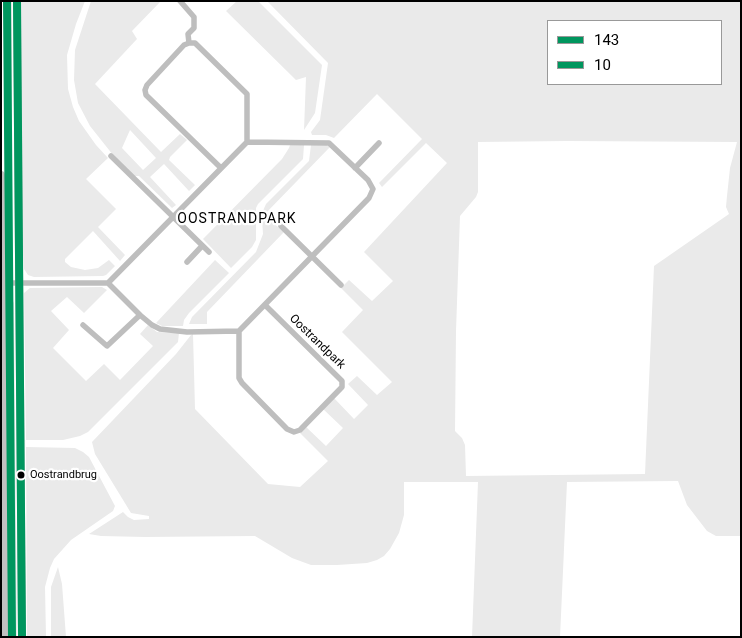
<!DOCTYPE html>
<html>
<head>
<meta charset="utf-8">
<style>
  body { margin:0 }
  #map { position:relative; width:742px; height:638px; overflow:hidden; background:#fff; font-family:Roboto,sans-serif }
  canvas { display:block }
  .frame { position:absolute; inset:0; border:2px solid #000; pointer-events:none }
  .legend { position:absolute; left:547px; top:20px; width:175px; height:65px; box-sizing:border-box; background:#fff; border:1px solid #999; margin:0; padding:6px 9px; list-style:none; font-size:15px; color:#000 }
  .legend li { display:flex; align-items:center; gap:10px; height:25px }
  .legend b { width:25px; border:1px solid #999 }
</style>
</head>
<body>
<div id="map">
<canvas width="742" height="638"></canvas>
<div class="frame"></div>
<ul class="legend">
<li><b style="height:6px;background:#00965e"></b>143</li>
<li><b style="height:6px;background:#00965e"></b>10</li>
</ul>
</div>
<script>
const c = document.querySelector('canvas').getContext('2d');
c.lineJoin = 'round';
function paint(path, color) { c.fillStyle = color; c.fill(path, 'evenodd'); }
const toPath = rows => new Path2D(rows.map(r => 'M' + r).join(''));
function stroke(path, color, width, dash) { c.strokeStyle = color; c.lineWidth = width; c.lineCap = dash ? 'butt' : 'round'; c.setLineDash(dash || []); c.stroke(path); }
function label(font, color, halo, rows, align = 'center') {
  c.font = font + ' Roboto,sans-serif'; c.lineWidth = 4.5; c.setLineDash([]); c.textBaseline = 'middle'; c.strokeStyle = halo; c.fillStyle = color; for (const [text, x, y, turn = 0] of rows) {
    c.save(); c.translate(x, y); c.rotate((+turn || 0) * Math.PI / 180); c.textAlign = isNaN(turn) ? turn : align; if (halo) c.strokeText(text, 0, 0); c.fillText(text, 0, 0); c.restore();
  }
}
const green = toPath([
  [4,1,12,1,12,271,9,271,8,184,5,163],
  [21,1,85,1,76,24,67,55,68,89,73,107,79,121,96,145,108,158,86,179,116,209,98,227,125,255,120,261,93,231,65,259,65,262,71,267,85,270,98,268,109,260,115,266,106,275,103,276,34,277,28,275,24,269,23,255],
  [91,1,161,1,132,31,137,39,95,84,161,152,180,134,187,140,170,157,169,160,195,185,189,191,164,164,150,177,176,205,172,208,139,176,134,176,113,155,90,126,78,103,74,80,75,50],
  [130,130,156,158,143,170,122,148],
  [237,1,258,1,322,65,315,113,304,130,306,77,296,80,226,11],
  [267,1,741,1,741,536,716,536,707,531,687,505,678,481,567,482,560,637,472,637,478,482,404,482,404,515,399,533,390,549,384,556,377,560,367,563,337,565,311,565,292,558,255,536,145,537,101,536,89,534,123,512,128,517,134,520,149,519,149,516,131,513,95,454,92,442,176,354,191,335,193,334,195,409,268,484,300,487,328,461,299,432,305,426,326,446,343,428,323,409,334,398,354,419,368,405,348,384,357,376,377,395,392,382,342,332,363,310,341,288,349,280,372,301,393,281,364,252,447,163,426,143,382,187,379,183,422,139,377,94,334,138,326,135,312,135,311,132,320,120,328,63],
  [548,21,721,21,721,84,548,84],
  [567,141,737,142,730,168,727,196,726,207,729,214,654,266,645,474,466,476,465,445,462,438,455,431,456,331,460,216,476,197,478,192,478,142],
  [290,145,304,145,303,159,258,204,256,208,256,240,252,247,231,268,203,239,282,159,289,148],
  [311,145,327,145,330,147,265,214,262,213,266,204,309,161],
  [262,218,271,221,284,232,207,312,207,324,189,324,192,317,256,252,263,234],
  [215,260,229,273,189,313,184,320,183,326,162,326,156,323],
  [102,287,107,290,84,313,67,297,51,311,69,330,53,348,86,381,104,364,120,380,153,346,140,334,148,325,157,332,179,333,178,342,88,432,80,436,63,440,26,440,24,293,30,288],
  [11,297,14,303,17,637,10,637,7,298],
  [26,447,75,448,83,452,89,457,115,506,113,511,71,540,54,559,50,568,45,587,46,637,27,637],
  [58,567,62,584,66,637,51,637,51,587]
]);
const minor = toPath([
  [180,1,194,17,194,28,188,34,189,43],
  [111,156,209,252],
  [221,168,146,95,145,90,147,85,184,45,189,43,195,43,247,94,247,142],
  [355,168,379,143],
  [281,226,341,285],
  [187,262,202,246],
  [2,283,108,283],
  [83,325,107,346,140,315],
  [239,331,187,332,160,329,152,325,140,315,108,283,247,142,329,143,368,180,373,189,369,198,239,331,239,378,242,383,287,429,294,432,300,430,342,387,342,381,265,305]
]);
const secondary = toPath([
  [17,1,22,637],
  [1,175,5,637]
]);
const bus1 = toPath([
  [17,1,22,637]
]);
const bus2 = toPath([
  [7,1,12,637]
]);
const markers = [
  [21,475,4.5,"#000"]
];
const busNames = [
  ["Oostrandbrug",30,475]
];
const streetNames = [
  ["Oostrandpark",317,342,44]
];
const neighbourhoodNames = [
  ["OOSTRANDPARK",237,219]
];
paint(green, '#eaeaea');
stroke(minor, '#bebebe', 5.5);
stroke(secondary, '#c1c1c1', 8);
stroke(bus1, '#00965e', 8);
stroke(bus2, '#00965e', 8);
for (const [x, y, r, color] of markers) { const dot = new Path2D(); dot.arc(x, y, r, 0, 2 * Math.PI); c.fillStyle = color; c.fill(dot); stroke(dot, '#fff', 2); }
label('11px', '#000', '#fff', busNames, 'left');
label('12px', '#000', '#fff', streetNames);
c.letterSpacing = '1px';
label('14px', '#000', '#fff', neighbourhoodNames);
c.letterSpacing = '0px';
</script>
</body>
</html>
